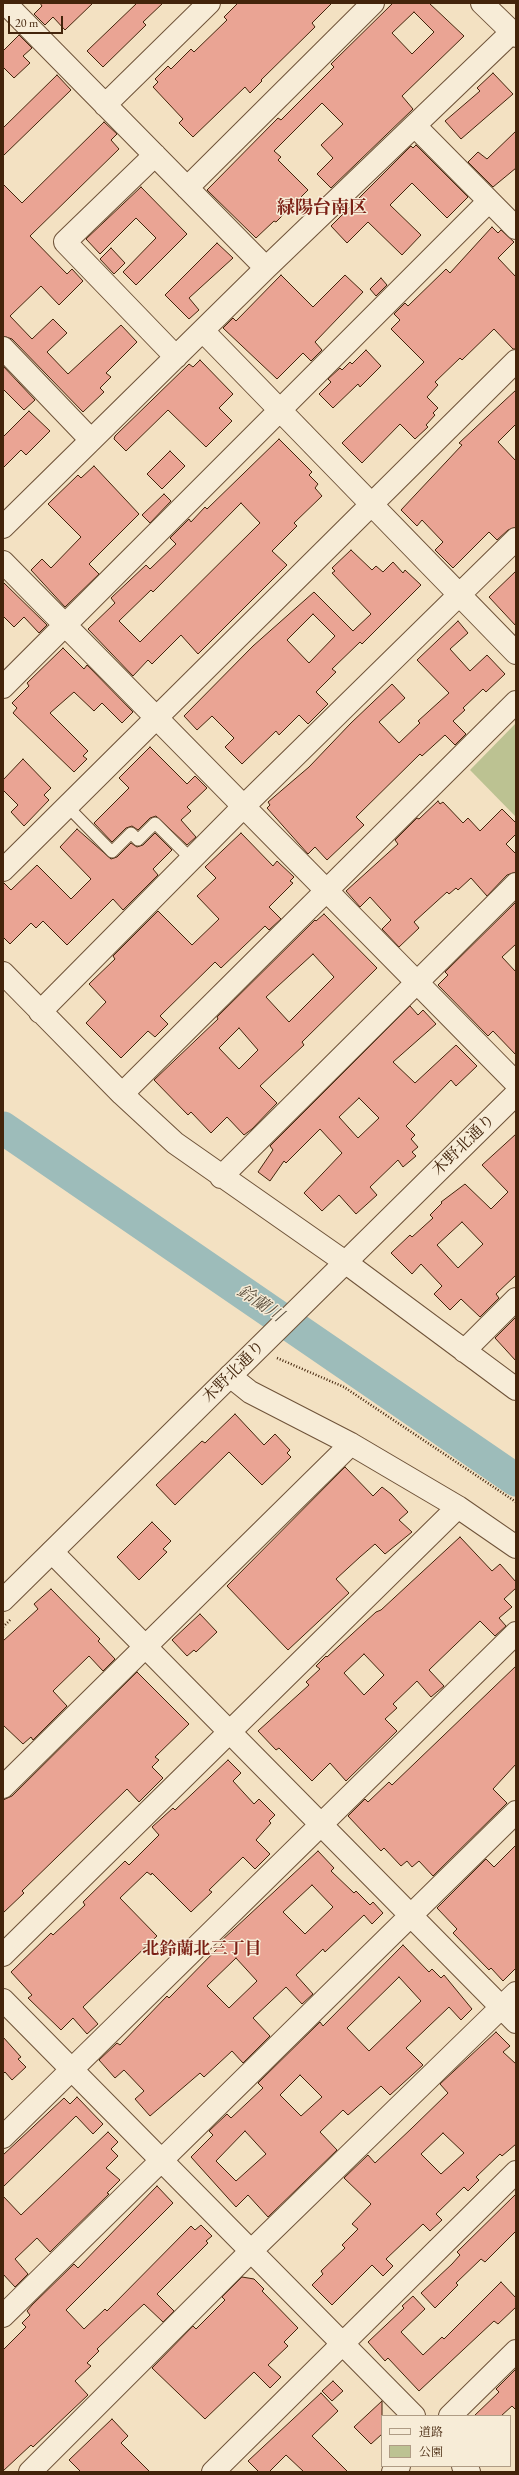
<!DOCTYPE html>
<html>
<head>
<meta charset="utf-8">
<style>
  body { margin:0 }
  #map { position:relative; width:519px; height:2475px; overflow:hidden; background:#f3e1c2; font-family:"EB Garamond","Noto Serif JP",serif }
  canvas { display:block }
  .frame { position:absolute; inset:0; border:4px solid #43240b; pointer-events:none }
  .legend { position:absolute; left:381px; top:2415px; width:130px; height:52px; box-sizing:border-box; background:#f7ecd7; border:1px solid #af9c85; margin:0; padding:5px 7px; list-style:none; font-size:12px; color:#43240b }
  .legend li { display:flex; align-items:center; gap:8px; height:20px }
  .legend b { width:20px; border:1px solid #af9c85 }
  .scale { position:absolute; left:8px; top:16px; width:55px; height:18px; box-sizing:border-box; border:2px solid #43240b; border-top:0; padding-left:5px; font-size:12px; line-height:14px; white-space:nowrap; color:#43240b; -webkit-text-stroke:3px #f7ecd7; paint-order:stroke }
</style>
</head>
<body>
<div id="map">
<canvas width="519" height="2475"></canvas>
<div class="frame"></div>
<ul class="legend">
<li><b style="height:5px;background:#f7ecd7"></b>道路</li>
<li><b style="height:11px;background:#bcc292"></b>公園</li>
</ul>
<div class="scale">20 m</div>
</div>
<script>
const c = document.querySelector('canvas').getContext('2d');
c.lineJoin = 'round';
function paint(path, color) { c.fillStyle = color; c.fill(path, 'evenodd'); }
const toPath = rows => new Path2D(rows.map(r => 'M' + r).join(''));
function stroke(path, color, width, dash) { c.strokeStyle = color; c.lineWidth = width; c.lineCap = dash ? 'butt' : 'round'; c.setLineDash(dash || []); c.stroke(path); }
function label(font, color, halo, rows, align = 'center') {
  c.font = font + ' "EB Garamond","Noto Serif JP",serif'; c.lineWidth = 3; c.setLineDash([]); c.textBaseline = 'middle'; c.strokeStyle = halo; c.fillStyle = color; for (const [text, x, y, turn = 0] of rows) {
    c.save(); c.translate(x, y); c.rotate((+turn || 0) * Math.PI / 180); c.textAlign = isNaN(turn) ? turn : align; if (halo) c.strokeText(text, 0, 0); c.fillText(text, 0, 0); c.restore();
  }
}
const green = toPath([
  [516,723,516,817,470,770]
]);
const river = toPath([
  [3,1128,516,1480]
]);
const building = toPath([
  [40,3,93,3,65,30,53,17,45,25,34,14,42,6,40,3],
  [137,3,163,3,143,22,146,25,103,67,87,51,137,3],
  [238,3,332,3,312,23,315,27,261,80,262,81,250,93,245,87,193,137,179,123,183,119,153,87,158,82,155,79,168,66,171,69,191,49,194,52,227,20,224,17,238,3],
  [393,3,429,3,464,36,402,96,413,109,331,188,317,174,333,158,321,145,343,124,322,103,274,151,281,157,278,160,308,190,276,222,274,221,256,238,207,190,278,118,281,120,334,67,331,64,393,3],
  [414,12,434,32,412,54,392,33,414,12],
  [19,35,32,48,23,56,30,63,14,78,3,67,3,51,19,35],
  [493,73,513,94,461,139,445,121,480,91,477,88,493,73],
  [57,75,71,90,3,156,3,128,57,75],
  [104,122,117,134,111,140,119,149,30,236,67,274,72,269,83,281,59,305,41,286,10,316,32,339,53,319,67,333,47,352,68,374,121,325,137,342,106,373,111,377,100,388,104,392,83,412,12,339,3,336,3,184,22,203,104,122],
  [516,131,516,168,493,187,468,162,478,152,487,159,516,131],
  [416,145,468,197,447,218,412,183,390,205,421,235,402,255,368,222,347,243,331,226,411,146,413,148,416,145],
  [141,187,187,234,136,285,123,272,156,238,136,218,100,254,86,239,141,187],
  [492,227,498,233,501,230,514,242,498,258,516,277,516,349,513,349,494,329,462,360,460,358,435,382,438,385,427,397,438,408,433,413,435,415,426,425,428,427,415,439,400,424,362,463,342,443,424,362,391,329,400,320,394,314,405,303,408,306,446,269,450,273,492,227],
  [217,243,233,258,189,298,199,310,189,319,165,295,217,243],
  [111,248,125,263,114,274,100,259,111,248],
  [281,275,313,307,345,275,363,292,315,342,322,350,311,361,303,353,277,379,223,328,233,318,236,321,281,275],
  [381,278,387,285,376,296,370,289,381,278],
  [366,350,381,366,360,387,358,384,333,408,319,394,331,382,328,379,340,368,342,370,350,362,352,364,366,350],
  [200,360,233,394,219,408,232,421,206,447,168,410,126,451,114,439,115,436,189,364,193,367,200,360],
  [3,366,35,400,24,410,3,389,3,366],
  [516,390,516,424,498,442,516,461,516,527,508,530,497,540,489,532,453,568,435,550,443,542,422,520,417,526,401,510,462,445,459,443,516,390],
  [29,411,50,431,26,455,21,450,3,468,3,437,29,411],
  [279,439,312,472,309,475,318,484,315,488,322,496,294,523,297,526,272,551,287,565,198,654,181,635,152,664,148,660,133,676,88,629,115,603,111,598,146,565,150,569,176,544,170,538,189,519,191,522,205,507,207,509,279,439],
  [241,503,260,523,140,642,119,621,151,590,153,592,241,503],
  [170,451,185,466,162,489,147,474,170,451],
  [94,466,139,514,89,564,99,574,65,607,31,570,42,559,51,568,81,537,48,504,78,475,81,478,94,466],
  [164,494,171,501,150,523,142,515,164,494],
  [351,550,372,570,376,566,383,572,393,562,403,573,405,570,421,585,362,644,360,642,332,669,336,672,316,692,328,704,308,724,299,715,279,735,276,731,242,764,225,747,234,738,212,716,197,730,184,716,253,646,314,592,353,631,371,614,332,573,335,571,332,568,351,550],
  [313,614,335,636,309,663,287,640,313,614],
  [516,571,516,626,489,597,516,571],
  [3,582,47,625,39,633,24,617,14,627,3,616,3,582],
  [458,621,468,633,450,649,470,671,487,655,505,674,486,692,483,689,463,708,465,710,453,721,466,734,455,745,445,735,422,756,420,754,356,817,364,825,327,860,315,847,308,854,267,808,270,805,268,802,309,767,351,723,392,684,405,698,379,722,399,743,420,723,418,721,449,693,417,660,458,621],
  [63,648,84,669,87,665,133,712,122,723,102,703,94,711,74,692,50,713,88,751,83,756,87,759,74,772,13,713,17,708,12,703,29,686,27,683,63,648],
  [150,747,187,784,195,776,207,788,187,807,191,811,181,820,196,837,187,845,156,816,150,818,138,830,132,826,126,828,112,842,94,823,129,788,119,778,150,747],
  [23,759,51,788,44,795,49,800,24,826,11,812,18,805,3,790,3,780,23,759],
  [438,801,440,804,443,802,463,823,468,818,480,831,502,809,516,823,516,834,506,844,516,854,516,872,507,875,487,896,471,878,458,890,456,888,449,894,447,892,414,922,419,928,399,947,382,929,391,920,370,897,360,907,346,891,398,844,395,840,417,818,419,819,438,801],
  [77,829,111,859,117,857,131,843,137,847,143,845,155,833,172,850,153,869,158,875,123,910,113,899,67,945,43,921,36,928,31,923,10,944,3,937,3,882,11,890,37,865,71,899,91,879,60,847,77,829],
  [241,833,273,866,277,861,294,877,290,881,293,883,269,907,281,919,269,930,265,926,221,968,215,962,160,1016,168,1024,155,1037,148,1031,121,1058,86,1023,106,1002,89,984,115,959,113,956,158,911,192,945,219,919,197,896,216,878,205,867,241,833],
  [516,902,516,944,502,957,516,972,516,1055,493,1031,488,1036,438,985,448,975,445,972,516,902],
  [324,914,377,968,302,1042,304,1045,260,1086,277,1103,252,1129,244,1135,227,1117,211,1133,191,1112,188,1115,154,1080,218,1019,217,1017,315,920,316,921,324,914],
  [313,954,334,977,289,1022,266,997,313,954],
  [239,1028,258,1050,239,1069,219,1048,239,1028],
  [410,1006,418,1015,423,1010,436,1024,393,1062,415,1083,456,1045,477,1066,456,1086,451,1080,406,1126,415,1135,411,1139,418,1147,412,1152,416,1156,403,1167,398,1160,370,1187,377,1195,356,1214,339,1195,322,1211,304,1193,342,1153,320,1129,286,1163,284,1161,270,1181,258,1172,273,1150,270,1146,410,1006],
  [359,1098,379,1118,358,1138,339,1117,359,1098],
  [516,1134,516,1275,496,1294,499,1298,480,1317,461,1299,450,1310,434,1294,442,1286,421,1264,412,1274,391,1253,410,1235,412,1237,433,1218,430,1215,442,1203,441,1202,465,1184,491,1209,508,1192,482,1165,516,1134],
  [462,1222,483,1244,458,1268,437,1245,462,1222],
  [516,1317,516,1361,495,1338,516,1317],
  [235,1414,264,1445,275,1434,290,1450,287,1453,291,1457,262,1485,229,1452,175,1505,156,1485,202,1441,205,1443,235,1414],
  [345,1467,373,1496,382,1487,391,1494,408,1512,399,1520,412,1532,385,1554,375,1544,360,1557,336,1579,349,1593,288,1650,227,1586,345,1467],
  [152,1522,171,1541,163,1549,167,1552,139,1580,117,1557,152,1522],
  [460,1537,492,1571,500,1564,516,1582,516,1588,504,1599,512,1607,499,1618,506,1626,495,1636,480,1621,429,1670,444,1686,431,1697,417,1681,393,1704,397,1708,385,1719,397,1731,346,1781,330,1763,312,1781,279,1748,276,1750,258,1731,309,1685,306,1682,320,1669,316,1666,326,1656,327,1657,376,1612,381,1610,460,1537],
  [364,1654,384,1675,364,1695,344,1673,364,1654],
  [51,1589,100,1639,98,1641,115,1659,103,1671,89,1656,53,1691,67,1706,33,1740,31,1737,23,1744,3,1725,3,1641,38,1609,34,1604,51,1589],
  [200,1614,217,1632,196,1652,194,1650,187,1656,172,1640,200,1614],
  [516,1666,516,1764,493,1789,507,1803,433,1876,419,1861,412,1867,407,1861,401,1866,384,1848,381,1851,348,1816,365,1799,368,1802,389,1782,392,1785,516,1666],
  [137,1672,189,1724,155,1757,159,1760,152,1767,163,1778,139,1802,127,1789,22,1891,24,1893,3,1913,3,1800,12,1796,137,1672],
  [228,1760,241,1773,233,1781,254,1804,259,1799,275,1815,269,1821,271,1823,256,1840,270,1854,255,1869,243,1857,209,1890,212,1892,191,1912,152,1873,151,1875,147,1872,120,1898,157,1936,83,2007,98,2024,87,2034,73,2018,61,2030,28,1998,32,1995,11,1972,51,1933,53,1935,85,1905,83,1902,125,1861,129,1865,159,1835,152,1827,173,1808,175,1810,228,1760],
  [516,1845,516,1968,503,1981,491,1968,489,1970,453,1933,457,1929,437,1908,486,1859,494,1867,516,1845],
  [318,1851,334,1868,331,1871,354,1893,356,1891,370,1905,373,1902,383,1913,372,1924,364,1915,325,1952,323,1949,296,1975,313,1994,302,2004,286,1987,253,2018,270,2036,243,2063,232,2051,204,2077,200,2073,150,2116,135,2099,144,2091,124,2070,115,2078,99,2060,117,2043,120,2045,167,1996,169,1998,222,1944,220,1942,318,1851],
  [312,1885,333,1907,305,1934,283,1912,312,1885],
  [236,1958,257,1981,229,2008,207,1986,236,1958],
  [403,1945,429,1972,432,1969,441,1978,444,1975,472,2009,461,2020,449,2007,406,2048,423,2065,390,2095,381,2086,348,2115,343,2110,320,2132,337,2150,268,2217,248,2195,236,2207,191,2157,213,2135,209,2131,227,2114,231,2118,263,2088,258,2083,260,2081,320,2022,323,2026,403,1945],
  [399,1977,421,2001,369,2051,347,2028,399,1977],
  [300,2075,322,2097,301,2116,280,2095,300,2075],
  [245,2131,266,2154,236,2181,216,2161,245,2131],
  [496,2032,510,2046,503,2052,516,2064,516,2144,502,2156,500,2154,476,2177,479,2180,468,2191,464,2187,436,2214,442,2220,430,2231,423,2224,386,2259,393,2266,383,2276,372,2265,332,2305,312,2285,323,2274,321,2271,345,2248,342,2245,358,2229,352,2224,371,2204,344,2178,368,2155,375,2163,412,2128,448,2093,440,2084,496,2032],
  [443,2133,464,2153,441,2174,421,2154,443,2133],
  [3,2037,21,2057,18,2059,26,2067,12,2080,5,2072,3,2074,3,2037],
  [77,2097,103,2124,93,2134,76,2116,3,2187,3,2155,64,2098,70,2104,77,2097],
  [108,2132,118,2142,111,2149,118,2156,106,2168,120,2180,107,2193,109,2194,50,2252,37,2238,15,2259,28,2274,15,2287,3,2274,3,2196,21,2215,108,2132],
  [157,2186,173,2203,66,2310,84,2329,105,2309,107,2311,191,2226,195,2230,201,2225,212,2236,206,2241,208,2243,157,2294,174,2311,163,2322,144,2304,130,2317,97,2349,99,2351,87,2363,91,2366,75,2381,88,2395,33,2447,31,2445,3,2471,3,2350,26,2327,22,2323,30,2315,27,2311,32,2305,74,2264,78,2268,157,2186],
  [516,2194,516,2231,485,2262,481,2259,456,2283,458,2285,435,2308,421,2293,452,2264,460,2255,457,2252,516,2194],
  [242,2277,254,2279,264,2289,262,2291,298,2328,284,2342,288,2346,268,2365,281,2377,270,2388,254,2372,205,2419,152,2368,193,2326,196,2329,225,2300,222,2297,242,2277],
  [501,2282,516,2298,516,2307,498,2324,494,2321,419,2391,388,2358,385,2361,368,2342,404,2308,402,2306,413,2296,425,2309,401,2332,423,2355,442,2337,444,2339,501,2282],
  [516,2369,516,2410,512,2406,501,2416,474,2416,499,2392,496,2389,516,2369],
  [333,2381,343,2391,332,2401,322,2391,333,2381],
  [321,2393,338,2411,312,2436,348,2472,304,2472,286,2455,269,2472,259,2472,248,2461,321,2393],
  [382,2401,382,2434,371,2444,354,2427,382,2401],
  [112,2419,128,2436,121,2443,150,2472,81,2472,69,2460,112,2419]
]);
const path = toPath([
  [277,1358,344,1387,516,1502],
  [3,1627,11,1619]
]);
const service = toPath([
  [67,806,112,852,131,833,138,840,155,823,191,859]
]);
const minor = toPath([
  [5,3,266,268],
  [482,3,516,36],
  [105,105,209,3],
  [416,127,516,228],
  [155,155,65,242,176,357],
  [187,188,373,3],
  [203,331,516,653],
  [3,348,91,440],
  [3,527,266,268,512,32],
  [3,562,516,1083],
  [3,687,489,201],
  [3,870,516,361],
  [3,973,122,1094,175,1143,345,1262,516,1389],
  [40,1012,244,806,516,539],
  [122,1094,516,702],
  [221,1177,516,884],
  [464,1351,516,1299],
  [230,1376,250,1392,351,1444,458,1507,516,1547],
  [52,1552,516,2022],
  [3,1787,351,1444],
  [3,1955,458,1507],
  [3,2000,414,2416],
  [3,2137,516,1633],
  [3,2316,516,1812],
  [450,2416,516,2351],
  [463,2466,469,2472],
  [30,2472,251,2251,516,1993],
  [213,2472,516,2172],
  [393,2472,399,2466]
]);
const tertiary = toPath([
  [3,1600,516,1094]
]);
const streetNames = [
  ["木野北通り",464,1145,-44],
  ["木野北通り",234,1372,-45]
];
const waterNames = [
  ["鈴蘭川",260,1304,34]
];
const neighbourhoodNames = [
  ["北鈴蘭北三丁目",202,1949]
];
const quarterNames = [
  ["緑陽台南区",322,208]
];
paint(green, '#bcc292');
stroke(river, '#9dbcba', 33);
paint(building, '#eaa494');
stroke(building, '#43240b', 1);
stroke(service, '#6f5339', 13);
stroke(minor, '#6f5339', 24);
stroke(tertiary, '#6f5339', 24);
stroke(path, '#43240b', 2.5, [1, 2]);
stroke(service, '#f7ecd7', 11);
stroke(minor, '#f7ecd7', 22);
stroke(tertiary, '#f7ecd7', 22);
label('16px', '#43240b', '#f7ecd7', streetNames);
label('italic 17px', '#5e5240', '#f7ecd7', waterNames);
label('bold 17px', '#7a1f14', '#f7ecd7', neighbourhoodNames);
label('bold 18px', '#7a1f14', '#f7ecd7', quarterNames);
</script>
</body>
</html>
